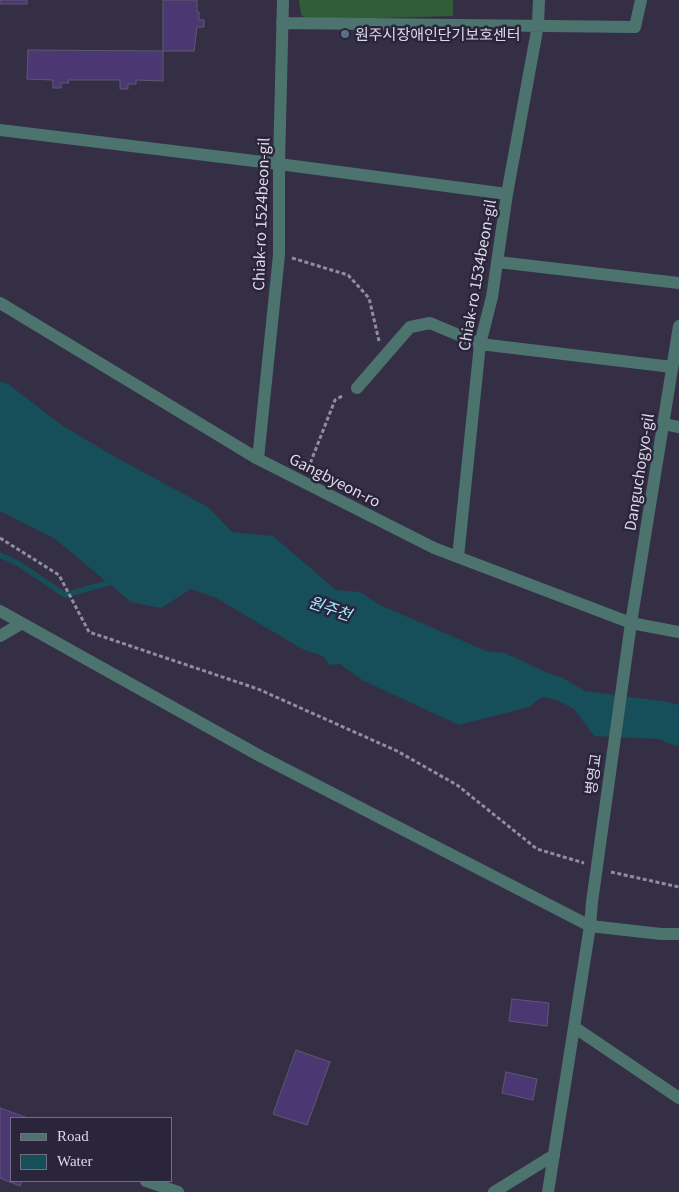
<!DOCTYPE html>
<html>
<head>
<meta charset="utf-8">
<style>
  body { margin:0 }
  #map { position:relative; width:679px; height:1192px; overflow:hidden; background:#352f46; font-family:Georgia,serif }
  canvas { display:block }
  .legend { position:absolute; left:10px; top:1117px; width:162px; height:65px; box-sizing:border-box; background:#2b253b; border:1px solid #726d80; margin:0; padding:6px 9px; list-style:none; font-size:15px; color:#dcd9e8 }
  .legend li { display:flex; align-items:center; gap:10px; height:25px }
  .legend b { width:25px; border:1px solid #726d80 }
</style>
</head>
<body>
<div id="map">
<canvas width="679" height="1192"></canvas>
<ul class="legend">
<li><b style="height:6px;background:#4d736e"></b>Road</li>
<li><b style="height:14px;background:#164e59"></b>Water</li>
</ul>
</div>
<script>
const c = document.querySelector('canvas').getContext('2d');
c.lineJoin = 'round';
function paint(path, color) { c.fillStyle = color; c.fill(path, 'evenodd'); }
const toPath = rows => new Path2D(rows.map(r => 'M' + r).join(''));
function stroke(path, color, width, dash) { c.strokeStyle = color; c.lineWidth = width; c.lineCap = dash ? 'butt' : 'round'; c.setLineDash(dash || []); c.stroke(path); }
function label(font, color, halo, rows, align = 'center') {
  c.font = font + ' Georgia,"Noto Sans KR",serif'; c.lineWidth = 5; c.setLineDash([]); c.textBaseline = 'middle'; c.strokeStyle = halo; c.fillStyle = color; for (const [text, x, y, turn = 0] of rows) {
    c.save(); c.translate(x, y); c.rotate((+turn || 0) * Math.PI / 180); c.textAlign = isNaN(turn) ? turn : align; if (halo) c.strokeText(text, 0, 0); c.fillText(text, 0, 0); c.restore();
  }
}
const green = toPath([
  [299,0,453,0,453,16,306,20,301,14]
]);
const water = toPath([
  [0,381,8,384,63,426,117,458,208,507,232,532,273,536,336,590,360,592,380,605,486,651,505,653,548,673,563,678,585,691,669,702,679,705,679,745,675,746,659,739,594,736,574,709,557,700,542,697,529,707,459,725,362,680,340,664,330,665,323,656,304,650,216,598,191,589,161,608,131,602,55,539,0,511]
]);
const stream = toPath([
  [0,555,19,564,65,595,115,581]
]);
const building = toPath([
  [0,0,27,0,27,4,0,4,0,0],
  [163,0,197,0,197,12,199,12,199,20,204,20,204,27,197,27,194,51,163,51,163,0],
  [28,50,163,51,163,81,136,80,136,84,128,84,128,89,120,89,120,80,68,80,69,83,61,83,61,88,53,88,53,80,27,79,28,50],
  [512,999,549,1003,547,1026,509,1021,512,999],
  [296,1050,330,1062,307,1125,273,1114,296,1050],
  [506,1072,537,1079,533,1100,502,1093,506,1072],
  [0,1108,28,1118,11,1118,11,1181,22,1181,20,1186,0,1178,0,1108]
]);
const path = toPath([
  [292,258,348,275,369,298,379,341],
  [308,469,335,400,344,395],
  [0,538,59,575,89,632,258,689,397,751,457,785,537,849,584,863],
  [611,872,679,887]
]);
const minor = toPath([
  [282,23,635,27,641,0],
  [0,130,279,164,507,194],
  [498,262,679,283],
  [0,303,258,459,434,548,631,623,679,632],
  [357,388,410,327,430,323,480,344,672,367],
  [664,424,679,427],
  [258,459,279,255,279,164,283,0],
  [458,557,480,344,492,297,507,194,538,25,539,0],
  [0,611,260,756,590,926,661,934,679,934],
  [0,636,22,623],
  [574,1027,679,1098],
  [146,1181,178,1192],
  [494,1192,554,1155],
  [548,1192,590,926,592,902,631,623,679,326]
]);
const markers = [
  [345,34,5,"#5c6f8a"]
];
const poiNames = [
  ["원주시장애인단기보호센터",355,34]
];
const streetNames = [
  ["Chiak-ro 1524beon-gil",261,214,-88],
  ["Chiak-ro 1534beon-gil",477,275,-80],
  ["Danguchogyo-gil",639,472,-81],
  ["Gangbyeon-ro",335,480,27],
  ["병영교",593,774,-82]
];
const waterNames = [
  ["원주천",330,608,19]
];
paint(green, '#305c36');
paint(water, '#164e59');
stroke(stream, '#164e59', 5.5);
paint(building, '#4b3772');
stroke(building, '#5f5872', 1);
stroke(path, '#918c9f', 3, [4, 2.5]);
stroke(minor, '#4d736e', 12);
for (const [x, y, r, color] of markers) { const dot = new Path2D(); dot.arc(x, y, r, 0, 2 * Math.PI); c.fillStyle = color; c.fill(dot); stroke(dot, '#2b253b', 2); }
label('15px', '#dcd9e8', '#2b253b', poiNames, 'left');
label('15px', '#dcd9e8', '#2b253b', streetNames);
label('italic 16px', '#a3edff', '#2b253b', waterNames);
</script>
</body>
</html>
